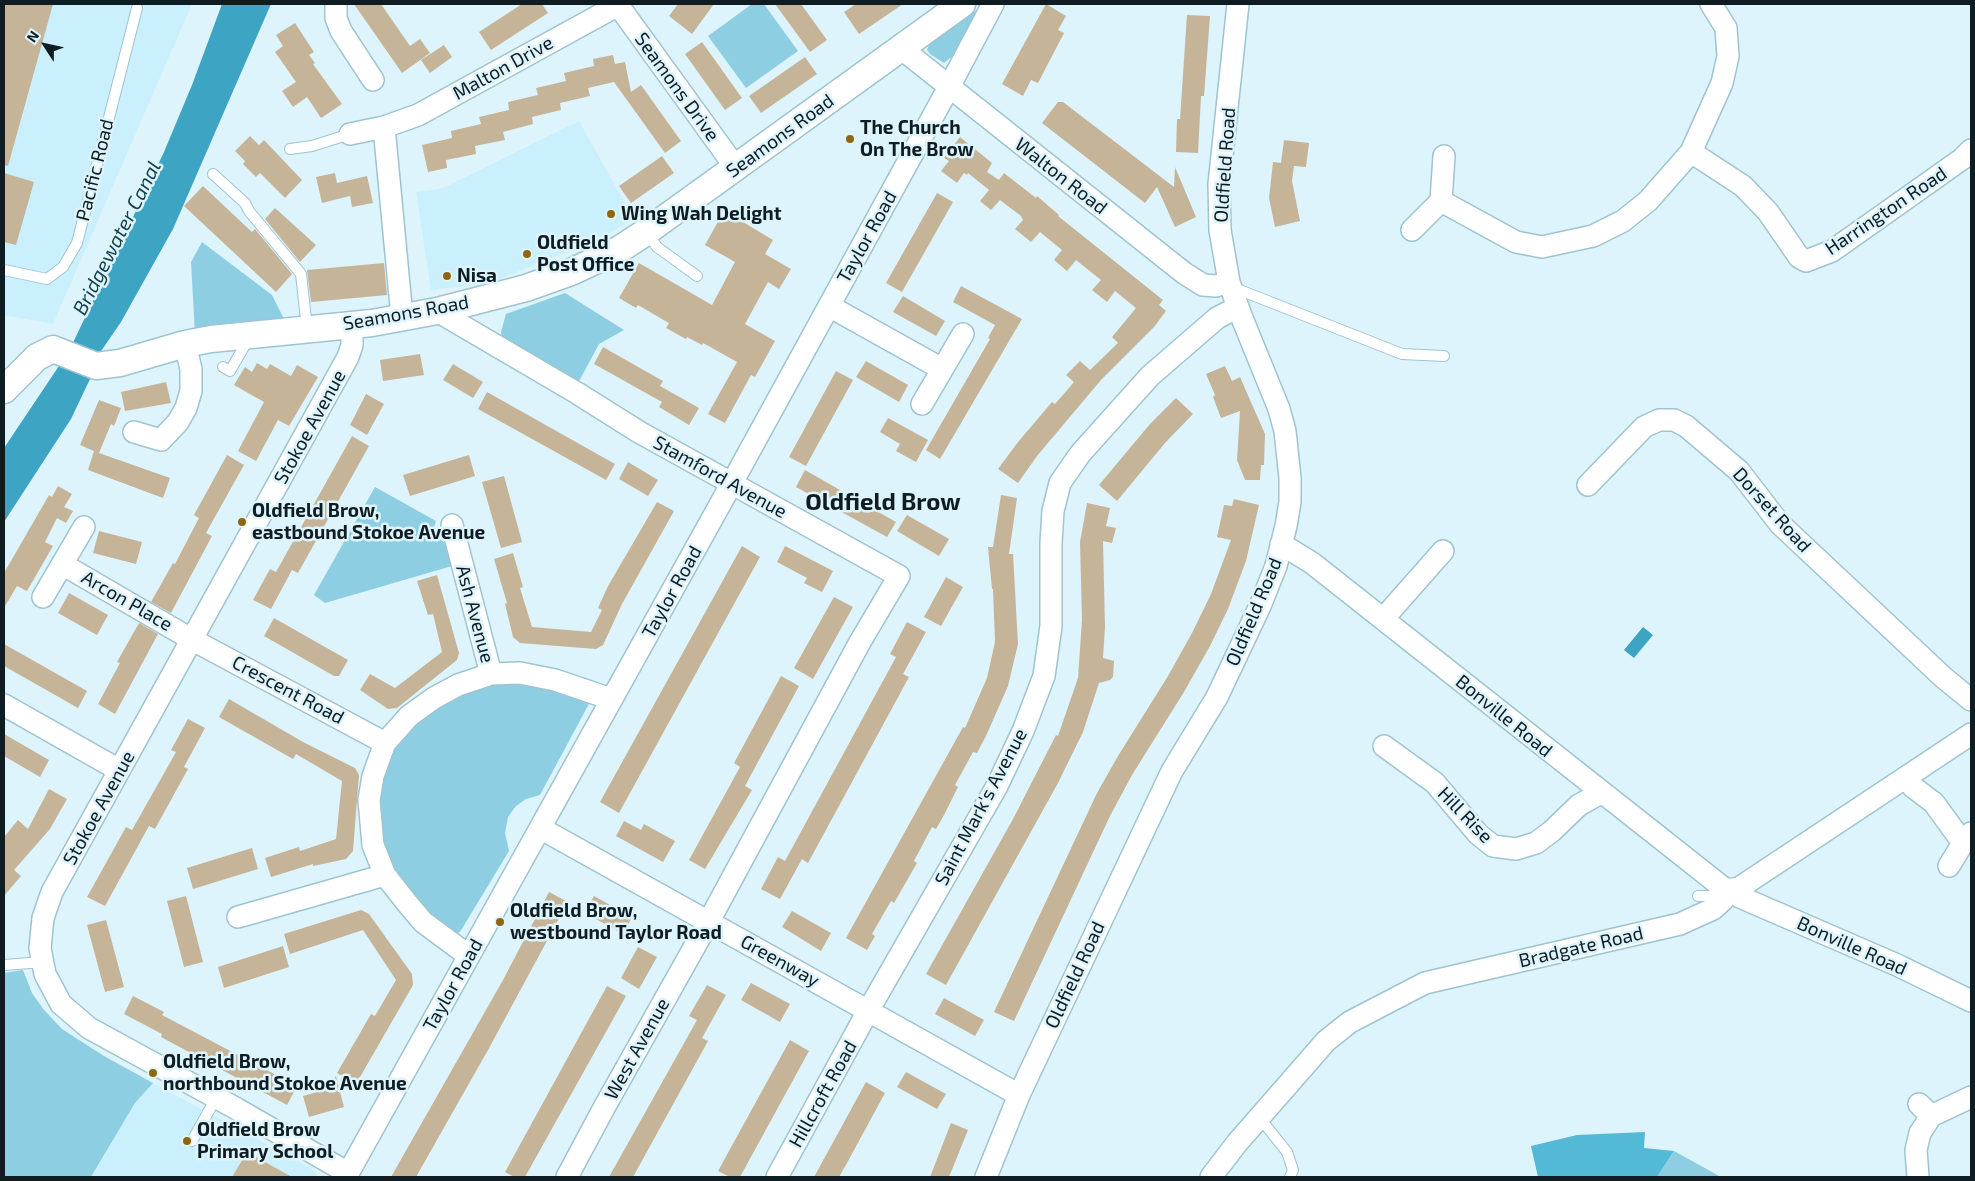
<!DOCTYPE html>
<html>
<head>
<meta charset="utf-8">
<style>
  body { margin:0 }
  #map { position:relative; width:1975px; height:1181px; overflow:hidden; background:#ddf4fc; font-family:"Exo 2",sans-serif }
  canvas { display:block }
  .frame { position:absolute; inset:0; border:5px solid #0f1d22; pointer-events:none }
  .north { position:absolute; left:20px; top:20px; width:50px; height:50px; -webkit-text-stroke:4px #ddf4fc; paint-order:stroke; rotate:305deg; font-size:14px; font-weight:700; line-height:20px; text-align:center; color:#0f1d22 }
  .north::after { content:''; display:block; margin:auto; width:18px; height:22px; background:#0f1d22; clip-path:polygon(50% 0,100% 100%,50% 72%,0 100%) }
</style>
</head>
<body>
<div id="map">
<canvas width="1975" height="1181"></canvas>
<div class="frame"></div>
<div class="north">N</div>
</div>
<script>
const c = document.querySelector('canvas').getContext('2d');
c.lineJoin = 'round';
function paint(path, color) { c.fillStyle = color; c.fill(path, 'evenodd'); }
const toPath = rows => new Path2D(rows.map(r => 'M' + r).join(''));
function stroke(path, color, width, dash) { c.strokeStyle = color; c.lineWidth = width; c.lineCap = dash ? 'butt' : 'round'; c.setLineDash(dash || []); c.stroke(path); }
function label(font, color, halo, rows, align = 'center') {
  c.font = font + ' "Exo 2",sans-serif'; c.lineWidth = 5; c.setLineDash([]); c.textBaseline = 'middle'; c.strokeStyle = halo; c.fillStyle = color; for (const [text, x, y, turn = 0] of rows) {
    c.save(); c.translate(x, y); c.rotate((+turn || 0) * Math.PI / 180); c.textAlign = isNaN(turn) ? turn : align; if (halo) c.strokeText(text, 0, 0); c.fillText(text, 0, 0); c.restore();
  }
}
const built = toPath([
  [4,4,192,4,53,324,4,315],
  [579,121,634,219,599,239,489,283,431,290,416,192,441,189],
  [153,1083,307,1166,316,1172,317,1177,92,1177,135,1103]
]);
const green = toPath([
  [752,4,764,4,798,51,746,88,708,36],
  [975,11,978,13,955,57,950,58,944,63,930,54,927,50,929,45],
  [202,242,272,295,285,321,195,334,191,262],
  [565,293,624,330,599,344,577,385,502,338,501,332,506,314],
  [375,487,436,521,434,528,435,535,446,544,452,566,325,603,314,595],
  [519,676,590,702,540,795,526,799,516,806,508,817,505,833,509,851,460,932,451,935,386,872,372,822,394,735,436,700],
  [23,970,32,993,44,1010,62,1029,104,1056,153,1083,135,1103,91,1177,4,1177,4,973],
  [1674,1151,1721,1177,1657,1177]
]);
const forest = toPath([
  [1645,1132,1644,1148,1674,1151,1657,1177,1538,1177,1531,1146,1577,1135]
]);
const water = toPath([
  [222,4,271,4,173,229,121,322,97,357,91,377,71,419,4,522,4,448,69,351,164,152,192,85],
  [1643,627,1653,635,1634,658,1624,650]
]);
const building = toPath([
  [4,4,53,4,8,166,4,165],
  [354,4,381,4,410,46,420,39,430,53,402,73],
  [522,4,542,4,548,13,491,50,479,32],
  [678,4,714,4,692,34,669,16],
  [775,4,801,4,827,40,810,52],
  [856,4,903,4,859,34,844,12],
  [1046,4,1066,16,1058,30,1064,33,1038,83,1031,80,1023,96,1002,84],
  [1187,15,1210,16,1204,96,1201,96,1198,153,1176,152,1177,119,1180,119],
  [295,23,314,52,309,55,315,63,313,64,342,104,321,118,307,97,293,107,282,91,296,82,275,52,283,46,276,35],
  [702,42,742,98,725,110,685,54],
  [444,45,452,57,430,73,421,60],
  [613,55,615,64,625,62,631,92,641,85,681,141,665,153,614,82,588,88,590,96,560,103,561,110,532,117,533,124,503,132,505,140,475,146,476,154,446,160,447,168,428,172,422,145,452,138,451,131,481,124,479,117,509,110,508,102,538,95,536,88,566,81,564,73,594,66,593,59],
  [805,57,817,74,761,113,749,96],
  [1058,102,1063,102,1174,187,1175,167,1196,217,1175,227,1157,187,1145,203,1042,123],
  [250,136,259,145,264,140,302,180,285,198,260,173,256,177,243,164,245,161,235,151],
  [960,137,992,163,987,172,999,180,1004,173,1036,198,1037,196,1059,215,1058,216,1163,300,1159,305,1166,311,1154,327,1101,380,1037,456,1018,483,998,469,1018,442,1052,402,1055,404,1074,382,1066,375,1080,361,1090,370,1118,343,1112,337,1136,308,1115,291,1107,302,1092,290,1101,280,1076,260,1067,271,1054,260,1062,250,1040,232,1031,242,1015,229,1023,220,1021,216,1000,200,991,210,980,201,989,190,968,173,967,175,964,173,957,183,941,171,949,161,944,158],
  [1284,140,1309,143,1306,167,1294,166,1292,181,1300,221,1275,227,1269,198,1273,162,1281,163],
  [662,156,674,173,631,203,619,186],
  [4,173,34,182,16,245,4,242],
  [335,173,337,183,367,176,373,203,352,207,350,196,322,203,316,177],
  [203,186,252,232,255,229,292,274,276,292,184,206],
  [937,193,953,202,902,292,886,283],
  [275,208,316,245,300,262,265,219],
  [725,209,744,220,743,222,773,240,765,254,791,269,779,289,768,282,745,324,775,341,755,377,751,375,725,423,708,414,737,362,703,343,702,345,687,337,686,339,666,328,669,323,667,322,638,305,636,308,619,298,639,263,712,305,735,262,705,245],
  [384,263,387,295,311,302,307,270],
  [961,286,1022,319,940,459,926,450,990,339,988,338,995,325,953,302],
  [903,296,945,321,936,336,893,312],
  [603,347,663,381,660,386,699,408,689,425,659,407,662,402,594,364],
  [420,354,424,375,383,381,380,360],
  [866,361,908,385,899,402,856,377],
  [257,363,267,369,270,364,291,376,297,365,318,377,289,426,278,420,256,461,238,451,264,402,234,385,245,367,252,372],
  [453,364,483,382,473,398,443,380],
  [1225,366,1232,381,1240,377,1265,434,1264,465,1261,465,1260,480,1245,480,1237,460,1240,411,1221,418,1213,397,1215,395,1206,374],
  [836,371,853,380,806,466,789,457],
  [166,382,171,403,125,411,121,392],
  [487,392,615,464,606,480,478,409],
  [366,394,384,404,367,435,350,425],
  [1176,398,1193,414,1165,443,1117,501,1099,485,1150,424],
  [99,400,121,408,114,426,111,424,99,453,170,478,163,498,88,470,94,451,96,452,80,445],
  [888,418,928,440,916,462,896,451,900,444,880,432],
  [352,436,369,446,298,573,292,570,271,609,253,600,270,569,276,572],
  [227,455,244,465,206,533,212,536,171,613,151,602,173,563,175,564,199,518,194,515],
  [469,455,475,476,410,496,403,475],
  [628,462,658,480,648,496,619,479],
  [805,470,896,522,887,537,796,487],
  [504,476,522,542,501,548,482,482],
  [58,486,72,494,64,507,73,511,66,523,57,518,45,542,53,546,27,591,17,586,4,608,4,573,49,495,52,497],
  [1001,495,1017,498,1009,554,1013,554,1018,644,1008,686,986,736,977,753,973,752,955,785,958,787,944,815,936,829,932,827,914,861,917,863,894,903,891,901,872,934,875,936,867,950,846,938,963,727,965,728,987,678,995,642,993,589,992,589,988,547,993,547],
  [1234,499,1259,505,1246,561,1228,609,1210,646,1184,692,1132,775,1110,816,1014,1021,994,1012,1097,793,1118,756,1168,676,1192,633,1211,594,1231,540,1217,537,1224,505,1232,506],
  [657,502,674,511,622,604,603,645,596,649,520,643,513,637,505,604,507,603,494,559,513,553,523,587,520,588,532,627,591,632,602,610,598,608,608,586],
  [1087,503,1110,508,1106,526,1116,528,1112,543,1103,541,1105,627,1103,658,1114,661,1113,677,1110,680,1099,683,1083,732,1058,783,946,985,926,974,1013,819,1056,735,1058,736,1078,678,1082,620,1080,542],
  [907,515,949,539,939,556,897,531],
  [99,531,142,542,136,564,93,553],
  [742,546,760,557,619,813,600,802],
  [785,546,833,571,822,592,804,583,807,578,777,562],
  [437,575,459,653,457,660,397,708,388,709,360,690,370,674,395,688,442,652,433,614,428,615,417,581],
  [946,577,963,587,941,626,924,617],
  [69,593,108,615,97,635,58,613],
  [834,597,853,607,813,679,794,668],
  [274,618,348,660,339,676,334,676,264,636],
  [907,622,926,632,903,674,909,677,808,863,802,859,780,899,761,889,778,857,785,861,896,657,890,654],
  [139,623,158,634,115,714,98,704,120,663,117,662],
  [4,644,87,691,78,708,4,666],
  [781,676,799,686,745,786,752,790,705,869,689,860,740,767,734,763],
  [229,699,303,742,355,768,359,775,353,851,346,859,313,866,313,864,271,877,265,858,299,847,300,851,336,839,342,781,296,754,293,759,219,717],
  [188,719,205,728,184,767,188,769,155,829,149,826,105,906,87,897,126,827,132,830,176,752,171,750],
  [4,734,49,760,40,777,4,756],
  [49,789,67,799,50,829,14,870,21,876,4,896,4,837,18,820,28,829],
  [624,821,641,830,644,824,675,841,663,862,616,836],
  [252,848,258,869,193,889,187,868],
  [549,892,568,902,488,1050,416,1177,391,1177,503,980],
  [186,896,203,962,184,967,167,901],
  [594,896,632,917,623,934,585,913],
  [361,910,369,914,412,974,413,985,356,1084,337,1073,371,1014,375,1016,396,980,363,930,290,954,284,934],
  [792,911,831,933,821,951,782,927],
  [106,920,124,987,105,992,87,925],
  [283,946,289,967,224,988,218,967],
  [638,947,657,957,639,989,621,978],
  [751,983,790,1004,780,1022,741,1000],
  [707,985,726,995,702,1038,708,1041,633,1177,609,1177,697,1020,689,1016],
  [607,986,626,996,525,1177,514,1177,505,1172],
  [133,996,164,1012,162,1015,297,1086,287,1105,161,1037,162,1034,124,1014],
  [944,998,984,1020,975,1036,935,1014],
  [790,1040,809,1051,740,1177,730,1177,718,1171],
  [906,1072,946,1094,937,1109,897,1087],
  [336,1076,344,1107,309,1117,303,1096,328,1089],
  [866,1082,885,1093,847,1163,839,1177,814,1177],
  [951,1123,968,1130,949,1177,930,1177],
  [247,1152,292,1177,232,1177]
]);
const service = toPath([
  [290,149,312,146,350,134],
  [213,174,245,203,249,211,301,274,307,328],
  [647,233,657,247,697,276],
  [4,270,47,279,63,267,77,243,137,8],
  [1232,287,1402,354,1444,356],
  [223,367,230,371,245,345,244,336],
  [1698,896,1724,896],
  [4,965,43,962],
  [1259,1117,1287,1152,1293,1170,1290,1177],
  [192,1141,216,1098]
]);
const minor = toPath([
  [336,4,336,18,341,31,373,80],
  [618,5,736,168],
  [902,46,907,53,1184,273,1203,285,1216,286,1229,282],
  [384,127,402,317],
  [350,134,384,127,418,115,620,4],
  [1691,152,1743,186,1768,212,1799,257,1806,261,1832,251,1962,159,1971,150],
  [1441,201,1516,242,1542,247,1593,236,1623,221,1648,201,1691,152,1722,83,1728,56,1726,28,1711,4],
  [1412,230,1441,201,1444,156],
  [829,306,942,369],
  [437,311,577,393,639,432,899,576,860,642,709,921,605,1106,567,1177],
  [922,404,963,334],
  [134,432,161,440,178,422,186,408,191,391,191,369,185,344],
  [1588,485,1644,427,1659,420,1674,420,1686,426,1739,471,1780,524,1944,678,1971,700],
  [452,525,491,674],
  [1281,544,1312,563,1726,890],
  [62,564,191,639,385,743],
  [43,597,84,527],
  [1383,619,1443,551],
  [4,705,119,770],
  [1384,746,1435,783,1478,834,1493,846,1516,849,1536,843,1552,831,1579,805,1601,793],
  [1906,778,1913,787,1934,803,1963,843],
  [540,828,1019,1095],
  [1949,866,1963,843,1971,833],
  [1726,890,1739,888,1971,734],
  [1733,890,1740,897,1897,965,1971,1001],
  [238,917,385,875],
  [469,956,423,922,407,903,385,875,373,845,369,800,373,776,385,743,409,716,434,698,458,685,491,674,520,673,555,680,611,699],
  [1919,1104,1931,1116],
  [348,1173,237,1109,89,1028,61,1004,45,974,40,948,43,918,52,892,348,357,352,345,352,328,350,325],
  [346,1177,732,483,949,87,993,4],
  [777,1177,868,1011,997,786,1023,731,1044,676,1051,626,1051,543,1053,511,1060,483,1080,454,1150,376,1217,318,1238,307],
  [986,1177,1019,1095,1172,771,1217,697,1260,606,1276,566,1286,526,1290,502,1290,478,1285,431,1279,409,1242,318,1229,282,1220,230,1219,184,1238,4],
  [1211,1177,1237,1143,1326,1041,1350,1022,1425,983,1680,924,1713,909,1723,900,1726,890],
  [1918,1177,1916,1150,1920,1133,1931,1116,1971,1097]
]);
const tertiary = toPath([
  [4,390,37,357,53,349,96,366,120,363,185,344,211,339,372,323,437,311,526,288,571,272,620,249,646,232,962,4]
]);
const markers = [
  [850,139,5,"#90660d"],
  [611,214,5,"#90660d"],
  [527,254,5,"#90660d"],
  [447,276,5,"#90660d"],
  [242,522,5,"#90660d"],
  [500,922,5,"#90660d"],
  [153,1073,5,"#90660d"],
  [187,1141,5,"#90660d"]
];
const streetNames = [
  ["Malton Drive",503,68,-29],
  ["Seamons Drive",677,87,54],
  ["Seamons Road",780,136,-36],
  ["Oldfield Road",1225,165,-86],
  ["Pacific Road",95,170,-76],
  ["Walton Road",1061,176,38],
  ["Harrington Road",1886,211,-34],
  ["Taylor Road",867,237,-61],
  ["Seamons Road",406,313,-10],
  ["Stokoe Avenue",310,427,-61],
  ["Stamford Avenue",720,477,29],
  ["Dorset Road",1772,510,48],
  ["Taylor Road",672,592,-61],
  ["Arcon Place",127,601,30],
  ["Oldfield Road",1254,612,-67],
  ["Ash Avenue",475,614,75],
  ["Crescent Road",288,690,28],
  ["Bonville Road",1504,716,39],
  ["Saint Mark's Avenue",981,807,-62],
  ["Stokoe Avenue",99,808,-61],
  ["Hill Rise",1465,815,46],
  ["Bonville Road",1852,946,24],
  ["Bradgate Road",1581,947,-13],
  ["Greenway",780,961,29],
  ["Oldfield Road",1075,975,-65],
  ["Taylor Road",453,985,-61],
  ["West Avenue",637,1049,-61],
  ["Hillcroft Road",823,1094,-61]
];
const poiNames = [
  ["The Church",860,128],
  ["On The Brow",860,150],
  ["Wing Wah Delight",621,214],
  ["Oldfield",537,243],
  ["Post Office",537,265],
  ["Nisa",457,276],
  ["Oldfield Brow,",252,511],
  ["eastbound Stokoe Avenue",252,533],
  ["Oldfield Brow,",510,911],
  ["westbound Taylor Road",510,933],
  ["Oldfield Brow,",163,1062],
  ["northbound Stokoe Avenue",163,1084],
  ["Oldfield Brow",197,1130],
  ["Primary School",197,1152]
];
const waterNames = [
  ["Bridgewater Canal",117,238,-63]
];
const districtNames = [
  ["Oldfield Brow",883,502]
];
paint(built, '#caf0fd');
paint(green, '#8ecee3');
paint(forest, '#53b9d7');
paint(water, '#3da5c3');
paint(building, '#c6b498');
stroke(service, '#9ec4d0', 12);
stroke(minor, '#9ec4d0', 24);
stroke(tertiary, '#9ec4d0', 29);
stroke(service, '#fff', 10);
stroke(minor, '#fff', 21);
stroke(tertiary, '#fff', 26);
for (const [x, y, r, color] of markers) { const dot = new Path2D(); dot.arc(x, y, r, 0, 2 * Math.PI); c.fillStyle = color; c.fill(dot); stroke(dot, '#ddf4fc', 2); }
label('19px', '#0f1d22', '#ddf4fc', streetNames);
label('bold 19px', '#0f1d22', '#ddf4fc', poiNames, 'left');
label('italic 20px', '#13414e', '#ddf4fc', waterNames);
label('bold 24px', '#0f1d22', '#ddf4fc', districtNames);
</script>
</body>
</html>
